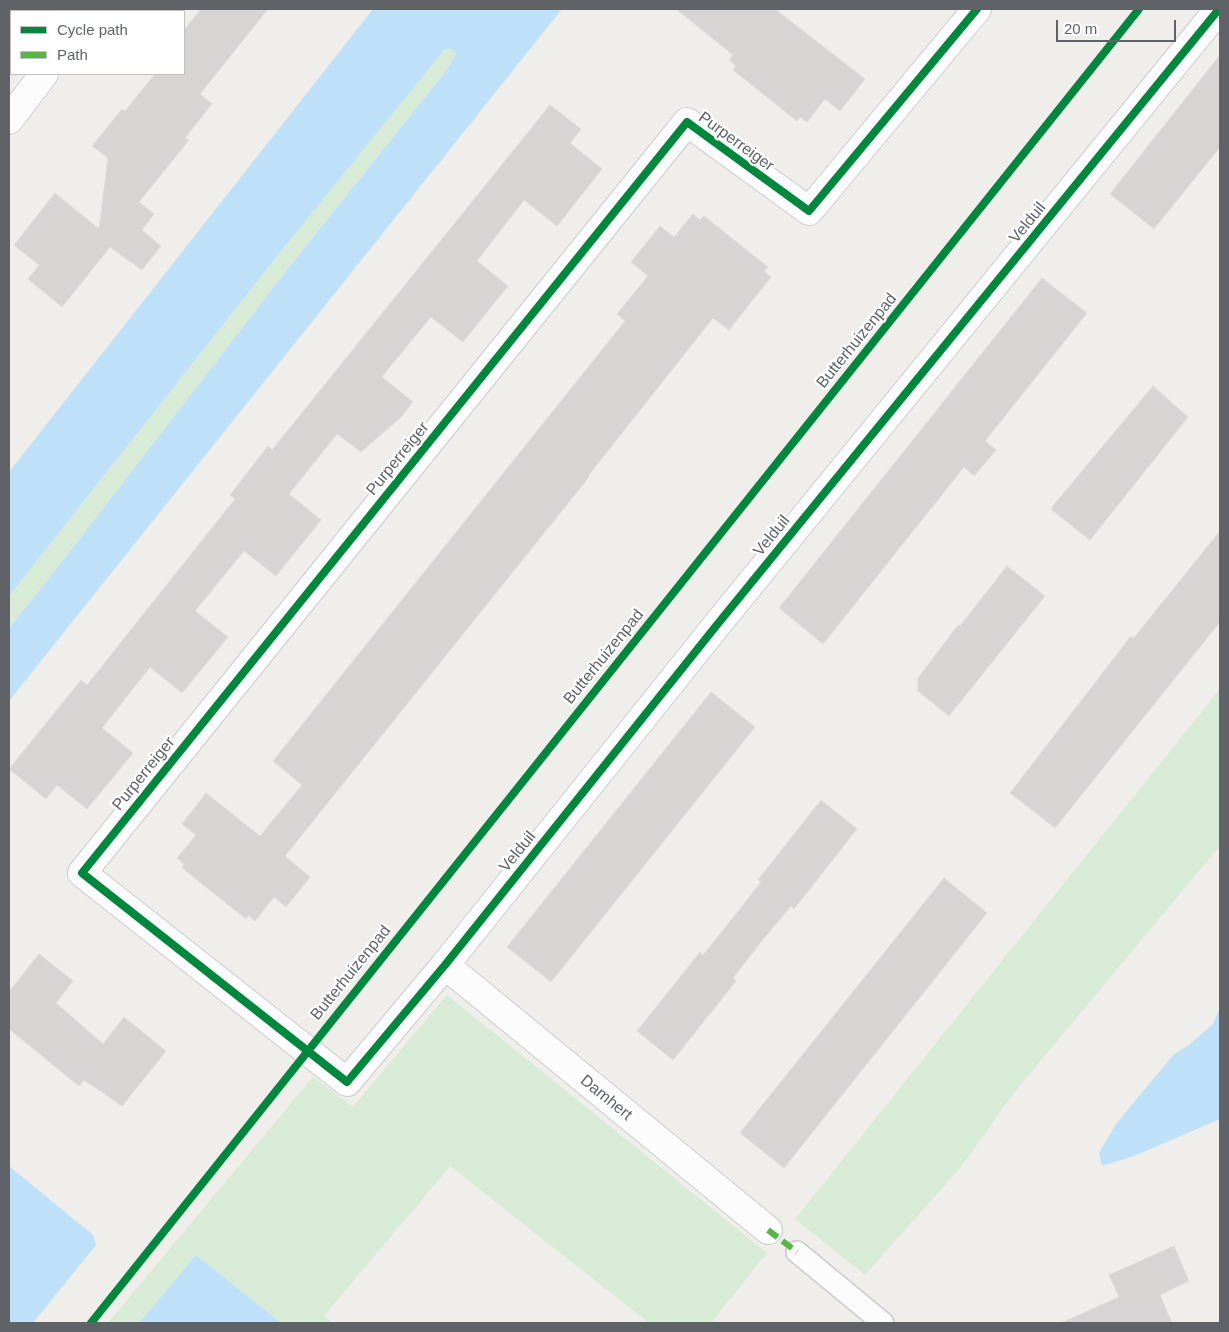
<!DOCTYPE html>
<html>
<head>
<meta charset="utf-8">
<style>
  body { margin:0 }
  #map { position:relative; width:1229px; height:1332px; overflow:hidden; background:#efeeea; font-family:Helvetica,sans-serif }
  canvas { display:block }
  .frame { position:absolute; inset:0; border:10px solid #5f6368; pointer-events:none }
  .legend { position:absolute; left:10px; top:10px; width:175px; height:65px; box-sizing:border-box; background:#fff; border:1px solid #bfc1c3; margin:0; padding:6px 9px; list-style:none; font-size:15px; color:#5f6368 }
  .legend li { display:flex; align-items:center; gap:10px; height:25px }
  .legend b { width:25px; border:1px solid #bfc1c3 }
  .scale { position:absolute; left:1056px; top:20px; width:120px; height:22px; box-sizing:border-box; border:2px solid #5f6368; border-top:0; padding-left:6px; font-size:15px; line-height:18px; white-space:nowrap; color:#5f6368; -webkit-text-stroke:4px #fff; paint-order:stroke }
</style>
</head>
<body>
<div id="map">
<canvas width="1229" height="1332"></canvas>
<div class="frame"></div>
<ul class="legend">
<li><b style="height:6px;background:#00873e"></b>Cycle path</li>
<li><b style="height:6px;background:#58b549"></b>Path</li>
</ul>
<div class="scale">20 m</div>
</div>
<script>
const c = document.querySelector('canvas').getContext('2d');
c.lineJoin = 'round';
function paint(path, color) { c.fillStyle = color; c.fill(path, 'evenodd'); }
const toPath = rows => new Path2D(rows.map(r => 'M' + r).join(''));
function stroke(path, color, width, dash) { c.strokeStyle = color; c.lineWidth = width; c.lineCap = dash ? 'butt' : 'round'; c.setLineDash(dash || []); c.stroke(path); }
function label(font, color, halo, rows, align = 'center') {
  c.font = font + ' Helvetica,sans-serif'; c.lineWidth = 4.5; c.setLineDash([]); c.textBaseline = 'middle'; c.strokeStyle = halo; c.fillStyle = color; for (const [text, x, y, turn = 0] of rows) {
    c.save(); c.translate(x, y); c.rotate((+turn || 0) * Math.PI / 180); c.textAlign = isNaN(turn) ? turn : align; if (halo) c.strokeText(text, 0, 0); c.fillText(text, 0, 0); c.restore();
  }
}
const green = toPath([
  [451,49,456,53,449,67,290,266,54,572,9,628,9,596,326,195,444,50],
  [1220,689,1220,846,1016,1090,961,1167,865,1275,795,1219],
  [447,995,767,1253,711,1323,649,1323,450,1166,324,1316,332,1323,281,1323,196,1255,139,1323,108,1323,313,1077,353,1107]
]);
const water = toPath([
  [373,9,562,9,9,701,9,628,54,572,290,266,449,67,456,53,451,49,444,50,286,245,9,596,9,472],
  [1220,1008,1220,1119,1134,1156,1102,1166,1099,1153,1116,1124,1174,1054,1189,1045,1213,1024],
  [9,1166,93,1235,96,1245,33,1323,9,1323],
  [196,1255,281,1323,139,1323]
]);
const building = toPath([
  [201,9,268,9,200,94,212,104,185,138,189,140,139,202,154,214,142,230,161,246,142,270,110,247,62,307,28,279,39,265,14,245,55,193,99,229,108,158,92,146,122,109,125,111,155,74,184,74,184,30,201,9],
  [676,9,775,9,865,79,840,111,825,99,807,122,800,117,797,121,733,70,736,66,729,60,733,55,676,9],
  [1220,55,1220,147,1154,229,1110,194,1220,55],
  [550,105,581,129,570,143,602,169,557,226,524,200,477,261,508,286,463,342,431,317,393,363,382,377,413,402,401,417,361,452,337,434,289,494,321,520,276,576,244,551,195,611,228,637,182,693,150,667,102,728,133,753,87,809,57,785,46,799,9,769,81,680,87,685,235,499,230,495,268,446,272,450,550,105],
  [693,214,700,220,704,216,768,267,764,271,771,277,729,330,713,318,588,476,589,477,285,856,310,877,286,907,274,897,255,921,248,915,246,919,182,868,184,864,177,858,196,835,182,824,206,793,260,836,302,785,273,761,625,321,617,314,648,276,631,262,660,226,674,237,693,214],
  [1042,278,1087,313,985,441,996,450,974,476,964,467,823,644,779,608,1042,278],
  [1153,386,1188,417,1090,540,1052,510,1052,507,1153,386],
  [1220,531,1220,622,1055,828,1010,793,1131,636,1133,639,1220,531],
  [1007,566,1045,596,949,716,918,691,918,678,958,625,960,626,1007,566],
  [711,692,755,727,551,982,507,947,711,692],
  [821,800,857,829,794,909,791,906,761,942,733,978,736,981,673,1060,637,1031,700,952,703,955,732,919,761,882,758,880,821,800],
  [944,878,987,913,784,1168,740,1133,944,878],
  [39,954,73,981,56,1003,103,1044,124,1017,166,1051,122,1106,84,1080,79,1086,9,1029,9,992,39,954],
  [1174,1246,1189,1281,1160,1295,1172,1323,1061,1323,1119,1297,1109,1275,1174,1246]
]);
const lane = toPath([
  [797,1252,883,1323]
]);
const street = toPath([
  [977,9,809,211,687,122,82,873,347,1082,445,965,716,626,1219,9],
  [93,11,94,9],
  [9,120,44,74],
  [445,965,768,1230]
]);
const quiet = toPath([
  [768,1230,797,1252]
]);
const cycleway = toPath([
  [977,9,809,211,687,122,82,873,347,1082,445,965,716,626,1219,9],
  [91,1323,1139,9]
]);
const streetNames = [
  ["Purperreiger",736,142,36],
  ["Velduil",1028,223,-51],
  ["Butterhuizenpad",857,341,-51],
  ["Purperreiger",398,459,-51],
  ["Velduil",772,536,-51],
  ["Butterhuizenpad",604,657,-51],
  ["Purperreiger",144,774,-51],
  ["Velduil",518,852,-51],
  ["Butterhuizenpad",351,973,-51],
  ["Damhert",606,1098,39]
];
paint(green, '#d8ebd6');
paint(water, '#bfe0f9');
paint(building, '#d6d5d3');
stroke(building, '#deddd9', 1);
stroke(lane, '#cbcccc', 24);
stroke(street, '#cbcccc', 30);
stroke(lane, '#fdfcfc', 21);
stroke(street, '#fdfcfc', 28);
stroke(quiet, '#58b549', 6, [12, 6]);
stroke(cycleway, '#00873e', 8);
label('16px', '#5f6368', '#fff', streetNames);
</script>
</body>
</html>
